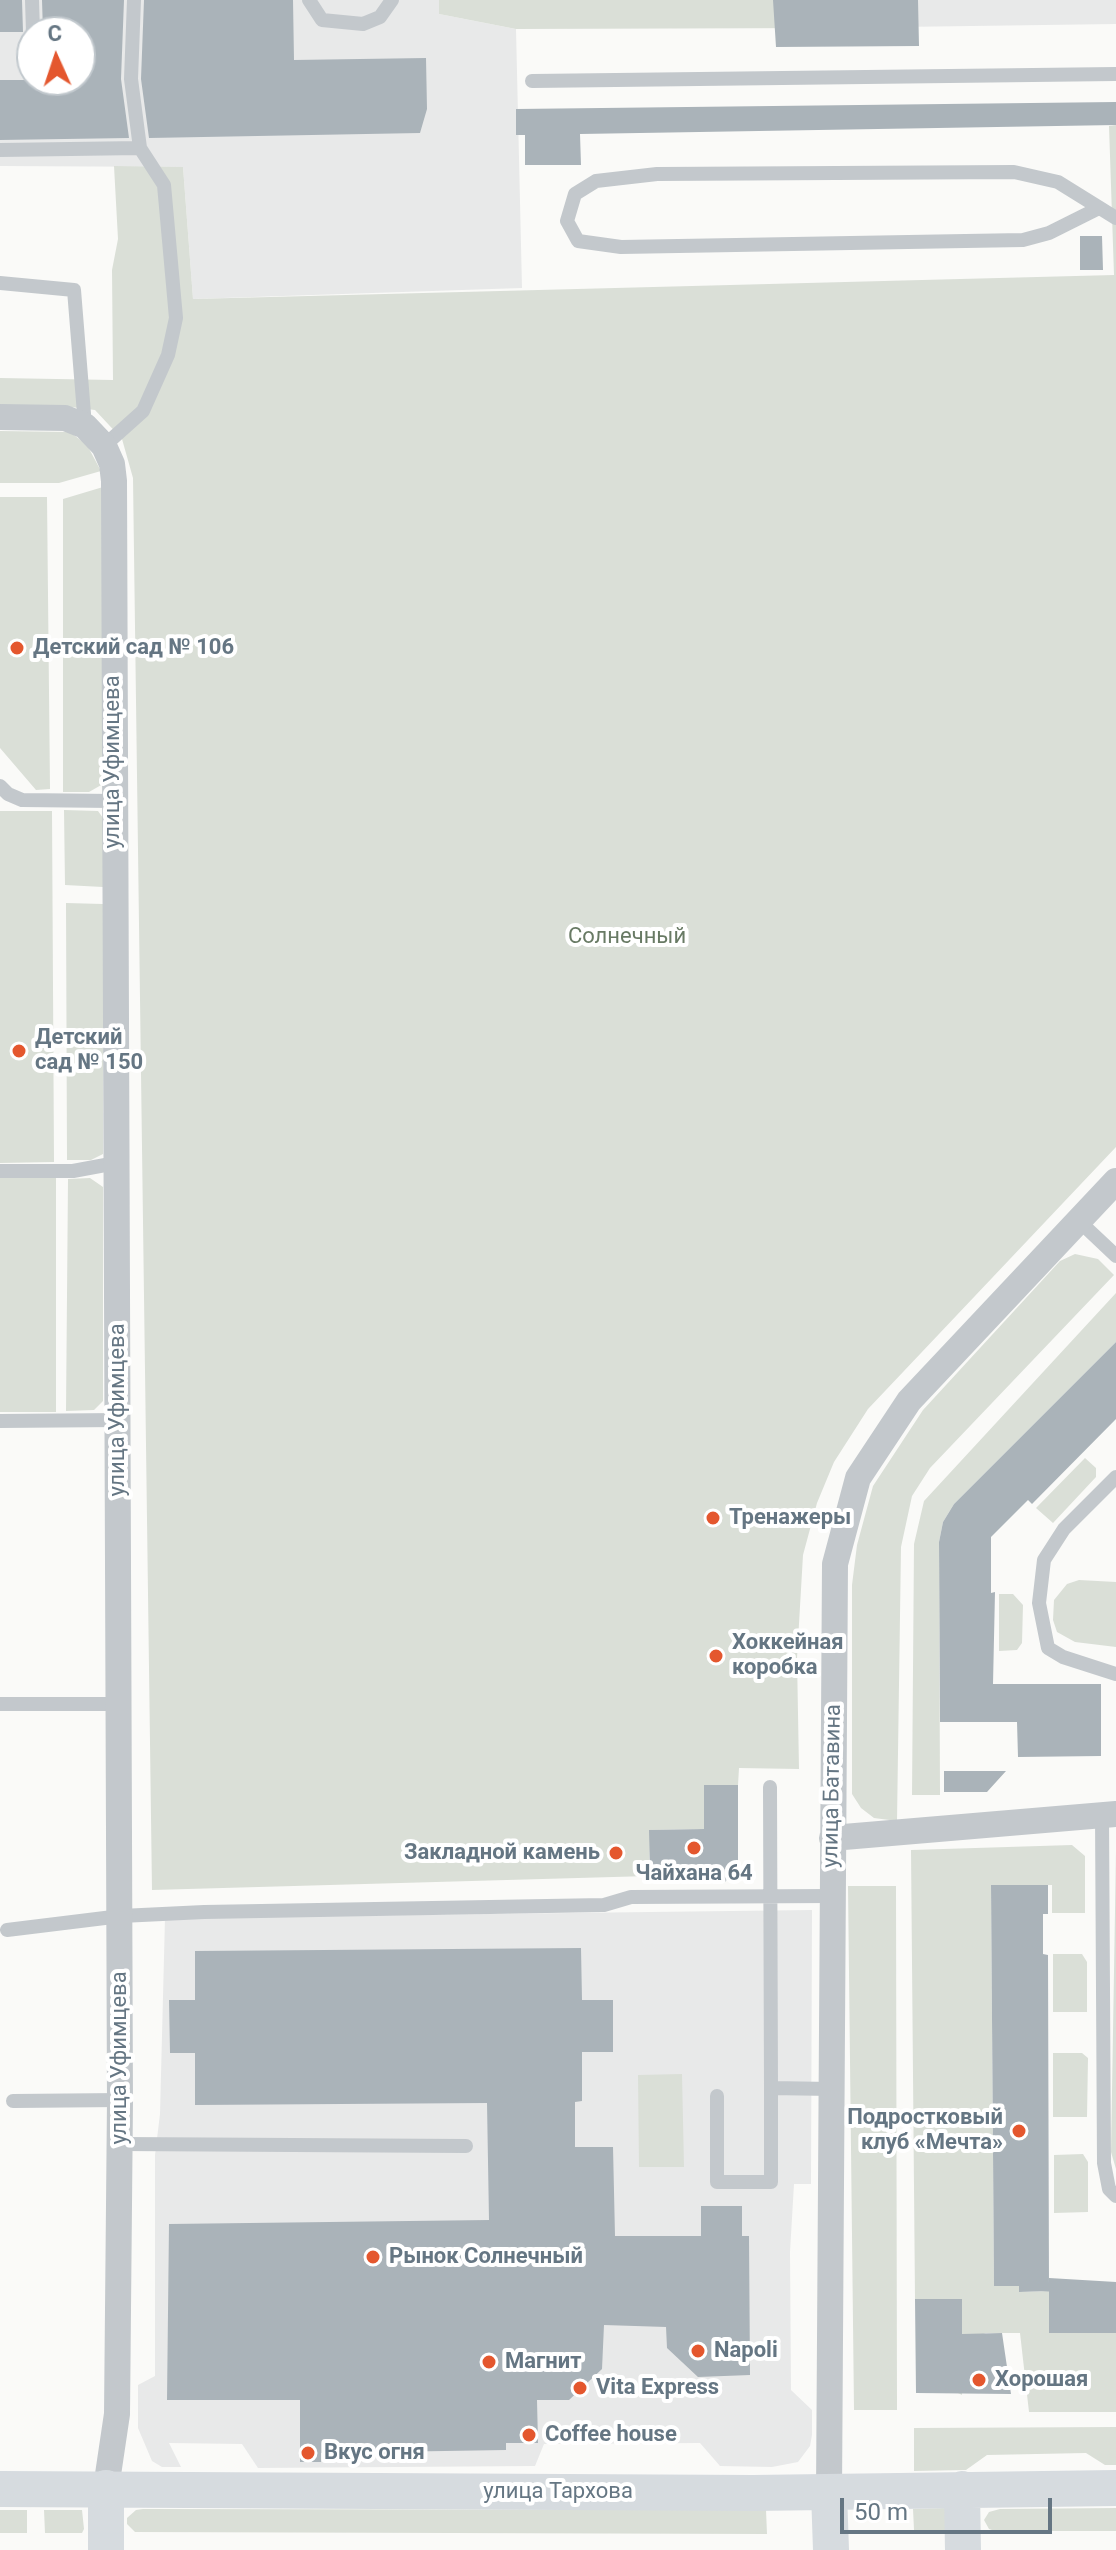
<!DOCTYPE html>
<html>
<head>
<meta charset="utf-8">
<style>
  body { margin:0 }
  #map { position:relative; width:1116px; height:2550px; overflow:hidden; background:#fafaf8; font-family:Roboto,sans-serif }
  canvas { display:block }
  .north { position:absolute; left:16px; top:16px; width:80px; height:80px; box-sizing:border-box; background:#fff; border:2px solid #c1c8cd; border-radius:50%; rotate:357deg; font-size:22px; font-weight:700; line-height:32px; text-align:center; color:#657683 }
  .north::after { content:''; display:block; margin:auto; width:28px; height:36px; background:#e4572e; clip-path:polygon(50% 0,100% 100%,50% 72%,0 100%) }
  .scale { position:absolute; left:840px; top:2498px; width:212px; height:36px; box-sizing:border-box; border:4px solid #657683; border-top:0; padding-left:10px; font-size:24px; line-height:28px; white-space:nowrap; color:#657683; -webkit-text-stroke:6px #fff; paint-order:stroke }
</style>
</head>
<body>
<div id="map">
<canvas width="1116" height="2550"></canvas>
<div class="north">С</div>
<div class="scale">50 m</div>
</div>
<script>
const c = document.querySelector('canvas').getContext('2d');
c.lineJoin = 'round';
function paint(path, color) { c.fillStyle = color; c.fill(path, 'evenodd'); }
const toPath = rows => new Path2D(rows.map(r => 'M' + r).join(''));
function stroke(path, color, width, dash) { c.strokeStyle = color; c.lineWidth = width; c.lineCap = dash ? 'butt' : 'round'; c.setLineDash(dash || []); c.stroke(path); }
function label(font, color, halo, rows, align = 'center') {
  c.font = font + ' Roboto,sans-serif'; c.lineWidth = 8; c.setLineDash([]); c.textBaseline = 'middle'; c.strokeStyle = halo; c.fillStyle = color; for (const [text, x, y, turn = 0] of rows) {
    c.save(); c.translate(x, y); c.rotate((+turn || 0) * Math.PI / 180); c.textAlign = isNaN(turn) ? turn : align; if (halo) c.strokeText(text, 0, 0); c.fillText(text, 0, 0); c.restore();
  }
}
const built = toPath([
  [0,0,439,0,439,14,516,29,522,288,193,299,183,167,0,166],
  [32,32,80,32,80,80,32,80],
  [826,0,1116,0,1116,24,827,28],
  [812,1910,811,2184,794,2184,790,2252,791,2390,812,2410,812,2435,810,2446,798,2462,772,2467,720,2466,700,2443,544,2444,535,2466,258,2468,242,2444,169,2443,181,2467,162,2467,152,2461,138,2428,138,2385,155,2376,155,2155,160,2114,165,1918]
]);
const green = toPath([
  [439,0,826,0,827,28,516,29,439,14],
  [1116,125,1116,1147,868,1409,834,1462,817,1503,803,1555,797,1658,799,1769,739,1768,738,1785,704,1785,704,1829,650,1830,649,1876,152,1890,133,478,122,439,95,410,55,405,0,405,0,378,113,380,112,270,118,239,114,166,183,167,193,299,1114,275,1109,126],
  [0,431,70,432,87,445,101,471,59,483,0,483],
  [103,487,103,784,89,792,63,792,63,499],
  [0,497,47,497,50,789,36,790,0,748],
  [64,810,98,811,103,818,103,887,65,885],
  [0,811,52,811,54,1162,0,1163],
  [66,903,103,904,103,1154,91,1160,67,1160],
  [56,1177,56,1412,0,1412,0,1178],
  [90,1178,103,1187,103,1401,94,1410,66,1411,68,1179],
  [1075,1254,1098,1259,1114,1275,930,1468,912,1496,901,1547,897,1821,874,1818,861,1808,852,1794,852,1585,857,1545,873,1486,923,1410,1060,1261],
  [1116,1293,1116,1342,954,1504,943,1522,939,1542,940,1795,912,1795,914,1544,924,1501],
  [1085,1458,1096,1468,1096,1477,1053,1523,1036,1508],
  [1079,1580,1116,1582,1116,1647,1075,1642,1057,1632,1053,1620,1054,1600,1067,1584],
  [999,1594,1013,1594,1023,1605,1022,1643,1017,1650,999,1651],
  [1072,1845,1085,1856,1085,1913,1052,1913,1052,1885,991,1886,994,2285,1019,2286,1020,2292,1049,2291,1049,2333,1116,2333,1116,2412,1029,2412,1020,2333,986,2333,962,2342,962,2395,956,2392,962,2299,915,2299,911,1850],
  [1116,1851,1116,2169,1111,2152],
  [848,1886,896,1886,897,2410,854,2410],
  [1053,1954,1082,1954,1087,1962,1087,2012,1053,2012],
  [1053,2053,1082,2053,1088,2058,1087,2117,1053,2117],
  [682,2074,684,2167,639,2167,638,2075],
  [1083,2154,1088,2162,1088,2212,1054,2213,1054,2155],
  [1116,2427,1116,2465,1105,2465,1086,2453,987,2455,966,2470,914,2471,914,2428],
  [947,2508,950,2530,914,2530,913,2509],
  [1116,2508,1116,2531,995,2531,989,2529,984,2520,989,2512,1000,2509],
  [143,2509,766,2510,767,2534,135,2532,127,2524,127,2518,136,2510],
  [0,2510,27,2510,27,2533,0,2533],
  [44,2510,82,2510,84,2529,82,2533,45,2533]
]);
const building = toPath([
  [0,0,22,0,23,32,0,32],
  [42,0,124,0,121,79,129,138,0,140,0,80,80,80,80,32,43,32],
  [144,0,293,0,294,60,426,58,427,109,420,133,149,138,141,79],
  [773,0,918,0,919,46,776,47],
  [1116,102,1116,125,580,134,581,165,525,165,525,135,516,135,516,109],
  [1080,236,1102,236,1103,270,1080,270],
  [1116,1342,1116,1419,1032,1504,1028,1500,991,1537,991,1593,995,1592,993,1684,1101,1684,1101,1756,1018,1757,1017,1722,940,1722,939,1542,943,1522,954,1504],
  [944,1771,1006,1771,987,1792,944,1792],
  [704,1785,738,1785,738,1866,725,1882,691,1883,679,1876,650,1876,649,1830,704,1829],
  [991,1885,1048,1885,1048,1914,1043,1914,1043,1954,1048,1955,1049,2291,1019,2292,1019,2286,994,2286],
  [581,1948,582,2000,613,2000,613,2052,582,2052,582,2101,575,2102,575,2147,613,2147,615,2236,701,2236,701,2206,742,2206,742,2236,749,2236,750,2375,698,2377,667,2348,666,2327,604,2325,602,2369,569,2400,537,2400,538,2443,506,2443,506,2450,321,2453,321,2462,300,2462,300,2400,167,2400,169,2224,489,2220,487,2103,195,2105,195,2053,170,2053,169,2000,195,2000,195,1951],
  [1049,2278,1116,2282,1116,2333,1049,2333],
  [915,2299,962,2299,962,2334,1002,2333,1011,2394,916,2393]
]);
const service = toPath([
  [32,0,33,32],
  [309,0,322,20,363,24,380,17,392,0],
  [532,81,1116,74],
  [0,150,140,148],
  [1099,208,1049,233,1023,240,621,247,578,241,567,221,575,194,596,181,657,174,1014,172,1058,182,1116,218],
  [0,283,74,290,85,426],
  [104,446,143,411,168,355,176,318,164,185,140,148,131,79,134,0],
  [0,786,8,794,22,800,113,801],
  [0,1171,73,1171,116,1163],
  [1079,1221,1116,1256],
  [0,1421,119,1420],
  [1116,1477,1064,1529,1044,1560,1039,1603,1048,1648,1063,1657,1116,1674],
  [0,1704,119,1704],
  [770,1787,771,2088,831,2089],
  [1102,1815,1104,2163,1109,2189,1116,2196],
  [7,1930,121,1916,204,1912,604,1905,631,1897,832,1896],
  [717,2096,717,2182,771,2182,771,2088],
  [13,2101,120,2100],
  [120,2144,466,2146]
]);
const minor = toPath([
  [0,417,65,418,85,426,104,446,112,464,114,481,120,2100,117,2414,106,2488],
  [832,1838,1116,1814],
  [829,2492,835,1564,858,1478,909,1401,1116,1181]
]);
const secondary = toPath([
  [106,2488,106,2550],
  [0,2489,753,2493,1116,2488],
  [962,2489,963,2550],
  [829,2492,831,2550]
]);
const markers = [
  [17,648,8,"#e4572e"],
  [19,1051,8,"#e4572e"],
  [713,1518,8,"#e4572e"],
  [716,1656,8,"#e4572e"],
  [694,1848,8,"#e4572e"],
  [616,1853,8,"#e4572e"],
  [1019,2131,8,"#e4572e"],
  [373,2257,8,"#e4572e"],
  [698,2351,8,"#e4572e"],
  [489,2362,8,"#e4572e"],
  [979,2380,8,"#e4572e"],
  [580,2388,8,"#e4572e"],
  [529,2435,8,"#e4572e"],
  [308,2453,8,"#e4572e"]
];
const poiNames = [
  ["Детский сад № 106",33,648],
  ["Детский",35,1038],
  ["сад № 150",35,1063],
  ["Тренажеры",729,1518],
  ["Хоккейная",732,1643],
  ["коробка",732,1668],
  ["Закладной камень",600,1853,"right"],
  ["Чайхана 64",694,1874,"center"],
  ["Подростковый",1003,2118,"right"],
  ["клуб «Мечта»",1003,2143,"right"],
  ["Рынок Солнечный",389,2257],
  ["Napoli",714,2351],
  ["Магнит",505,2362],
  ["Хорошая",995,2380],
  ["Vita Express",596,2388],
  ["Coffee house",545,2435],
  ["Вкус огня",324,2453]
];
const streetNames = [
  ["улица Уфимцева",113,762,-90],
  ["улица Уфимцева",118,1410,-90],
  ["улица Батавина",833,1786,-89],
  ["улица Уфимцева",120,2058,-90],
  ["улица Тархова",558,2492]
];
const parkNames = [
  ["Солнечный",627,937]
];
paint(built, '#e8e9e9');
paint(green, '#dadfd7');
paint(building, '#aab3b9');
stroke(service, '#c3c8cc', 14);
stroke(minor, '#c3c8cc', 26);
stroke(secondary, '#d6dbdf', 36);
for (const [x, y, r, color] of markers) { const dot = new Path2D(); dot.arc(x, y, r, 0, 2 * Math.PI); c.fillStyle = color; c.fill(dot); stroke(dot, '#fff', 3); }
label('bold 22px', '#657683', '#fff', poiNames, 'left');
label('22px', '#657683', '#fff', streetNames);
label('22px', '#687a64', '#fff', parkNames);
</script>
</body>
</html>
